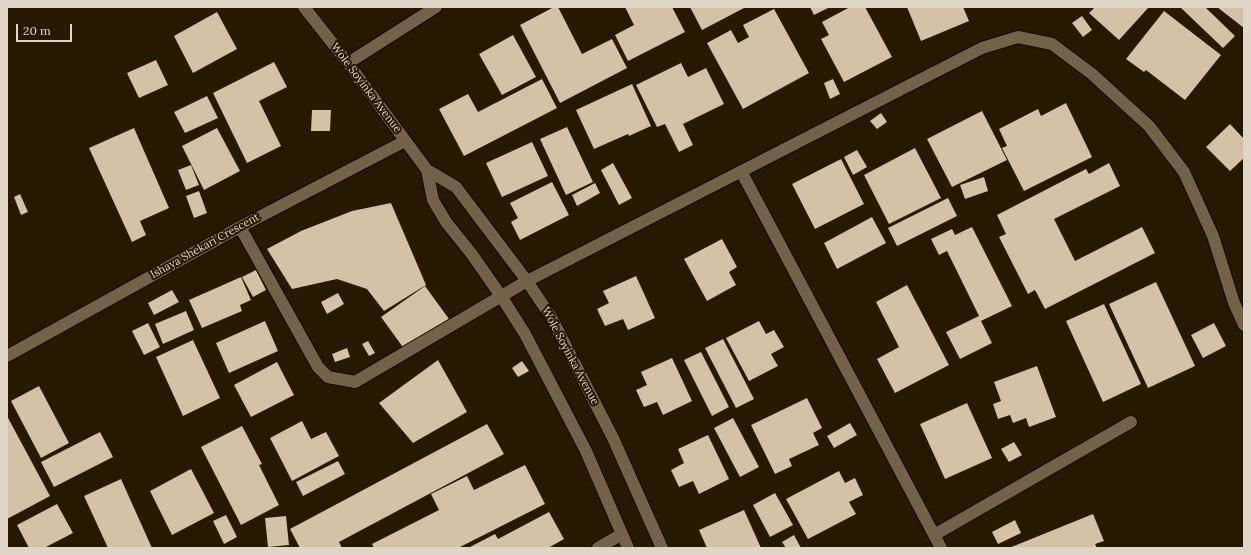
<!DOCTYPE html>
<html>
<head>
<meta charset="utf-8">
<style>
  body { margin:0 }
  #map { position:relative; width:1251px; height:555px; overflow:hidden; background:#271802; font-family:Lora,serif }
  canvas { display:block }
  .frame { position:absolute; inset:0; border:8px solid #e0d6c8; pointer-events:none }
  .scale { position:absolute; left:16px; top:24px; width:56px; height:18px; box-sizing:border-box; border:2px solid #e0d6c8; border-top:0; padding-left:5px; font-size:12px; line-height:14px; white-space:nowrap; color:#e0d6c8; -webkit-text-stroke:3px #271802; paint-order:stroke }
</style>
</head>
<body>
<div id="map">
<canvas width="1251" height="555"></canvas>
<div class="frame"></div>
<div class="scale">20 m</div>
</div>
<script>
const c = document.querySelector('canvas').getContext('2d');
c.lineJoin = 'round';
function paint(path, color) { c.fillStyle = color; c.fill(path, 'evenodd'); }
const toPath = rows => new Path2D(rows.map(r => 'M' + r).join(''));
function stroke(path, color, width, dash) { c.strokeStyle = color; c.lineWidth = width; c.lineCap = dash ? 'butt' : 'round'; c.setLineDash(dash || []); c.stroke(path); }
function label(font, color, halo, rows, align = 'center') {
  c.font = font + ' Lora,serif'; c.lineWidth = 4; c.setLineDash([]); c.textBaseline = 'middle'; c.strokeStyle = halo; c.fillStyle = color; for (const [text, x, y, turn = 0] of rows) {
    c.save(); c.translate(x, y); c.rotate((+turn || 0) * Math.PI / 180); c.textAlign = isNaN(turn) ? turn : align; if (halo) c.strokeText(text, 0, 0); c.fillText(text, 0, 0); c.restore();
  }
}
const building = toPath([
  [554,7,558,7,582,54,612,39,627,68,560,103,520,25],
  [625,7,672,7,685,32,628,61,615,35,634,25],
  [690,7,746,7,702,30],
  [810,7,830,7,814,15],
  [850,7,865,7,892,57,844,82,821,39,829,35,822,22],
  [907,7,963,7,969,21,921,41],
  [1095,7,1149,7,1119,40,1089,13],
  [1180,7,1205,7,1235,36,1223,48],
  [1217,7,1244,7,1244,28],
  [774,9,809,73,743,109,707,43,731,30,738,43,749,37,743,25],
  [1164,11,1221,55,1185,100,1146,70,1144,72,1126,59],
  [217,12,237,49,193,73,174,36],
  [1082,16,1092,30,1083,37,1072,23],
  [513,35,536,77,502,95,479,54],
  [156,60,168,85,139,98,127,73],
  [274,62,287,87,259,101,281,146,247,163,213,93],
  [681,63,688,77,706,68,724,104,683,124,693,145,679,152,665,124,657,127,636,85],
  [542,79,557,108,464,156,439,109,468,94,478,112],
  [833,79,840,94,830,99,824,83],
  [632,84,651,126,629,136,628,134,594,149,576,110],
  [207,96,218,118,185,133,174,112],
  [1066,103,1092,157,1024,191,1002,148,1007,146,999,129,1038,109,1041,116],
  [312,110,331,110,330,131,311,131],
  [982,111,1007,160,952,187,927,139],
  [881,113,887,122,877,129,870,121],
  [1230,124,1244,139,1244,158,1230,171,1206,147],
  [567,127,593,182,566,195,540,139],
  [134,128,169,208,140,221,146,235,132,242,89,148],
  [217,128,240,171,204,190,182,146],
  [532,142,548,176,502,197,486,163],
  [915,148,941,198,889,224,864,175],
  [857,150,867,167,853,175,844,157],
  [841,159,864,204,815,229,792,184],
  [613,163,632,198,619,205,601,170],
  [1109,163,1120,186,1054,219,1075,261,1142,227,1155,253,1045,309,1035,290,1028,294,999,237,1006,234,997,215,1086,169,1089,174],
  [191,165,199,185,186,190,178,170],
  [984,177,988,191,965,199,960,185],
  [552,182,569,215,520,240,511,222,518,218,510,203],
  [595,183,600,193,577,206,572,195],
  [199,191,207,213,194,218,186,196],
  [20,194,28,212,21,215,14,197],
  [948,198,957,216,897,246,888,228],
  [391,203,426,285,384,311,367,289,337,279,292,289,267,249,301,231,352,211],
  [872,217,886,243,837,269,824,243],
  [972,227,1012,306,981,321,992,343,960,359,946,332,979,316,947,251,939,255,931,239,952,229,955,235],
  [722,239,737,267,729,272,736,285,707,301,684,259],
  [256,270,266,290,253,297,242,277],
  [636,276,655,318,628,330,623,319,605,326,597,309,609,303,603,291],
  [241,277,251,300,240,305,242,311,202,328,189,300],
  [1156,282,1195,366,1148,388,1109,304],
  [907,285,949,365,895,393,877,359,899,347,876,302],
  [425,286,449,319,405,350,381,317],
  [172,290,179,302,154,315,148,303],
  [338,293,344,304,327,314,321,302],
  [1104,304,1141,384,1103,402,1066,321],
  [186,311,194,330,163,344,155,324],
  [265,321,278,351,229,373,216,343],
  [759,321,766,334,774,330,784,347,771,354,778,366,749,381,726,338],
  [148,323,160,347,144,355,132,331],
  [1214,323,1226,346,1203,358,1191,335],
  [723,339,754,399,736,408,705,348],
  [193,340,220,398,183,416,156,357],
  [368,341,375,353,369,356,362,344],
  [347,348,350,357,335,362,332,354],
  [701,352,729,407,712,416,684,360],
  [672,358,692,401,663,415,657,402,644,407,636,390,647,385,641,372],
  [438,360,467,412,413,443,379,403],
  [522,361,529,371,518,377,512,368],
  [277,362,294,395,251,417,234,385],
  [1037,366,1056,417,1029,427,1026,418,1013,423,1010,415,998,419,993,404,1001,401,994,382],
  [39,386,69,443,41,458,11,401],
  [807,398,822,428,813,433,819,445,789,459,792,466,775,474,751,425],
  [967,403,992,458,945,479,920,424],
  [7,416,50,496,7,519],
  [733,418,759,467,740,477,714,428],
  [302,421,311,439,326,432,339,456,292,481,270,438],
  [850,423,857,435,834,448,827,436],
  [487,424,504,454,339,542,342,548,300,548,290,529],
  [242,426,262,464,259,465,279,505,241,525,201,447],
  [100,432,113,457,54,487,41,462],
  [708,435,729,479,699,494,693,481,679,487,671,470,684,463,678,449],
  [1014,442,1022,455,1009,462,1001,449],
  [338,461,345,474,303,496,296,482],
  [525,465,545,504,458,548,374,548,372,544,439,510,431,494,467,476,474,490],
  [191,469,214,513,172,535,150,491],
  [839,471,845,483,855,478,863,495,849,502,856,514,808,539,786,499],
  [121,479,152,548,108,548,84,496],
  [775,493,793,525,770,537,753,505],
  [57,504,73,533,44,548,29,548,17,525],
  [744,510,761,548,707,548,699,530],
  [549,512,564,539,548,548,468,548,495,534,498,539],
  [1093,514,1104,541,1095,544,1097,548,1009,548],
  [226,515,237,537,224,544,213,521],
  [286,516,289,545,268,547,265,518],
  [1015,520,1021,533,998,544,992,532],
  [794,535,801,548,786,548,782,542]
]);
const minor = toPath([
  [304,7,348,63,427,170,456,187,527,281,551,317,613,438,662,548],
  [348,63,436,7],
  [427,170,433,200,446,222,471,253,501,296,525,334,586,451,628,548],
  [741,171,941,548],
  [240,227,318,367,328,377,355,382,527,281,982,48,1018,37,1052,44,1092,74,1149,126,1184,172,1213,236,1234,303,1244,325],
  [7,356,240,227,405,141],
  [934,535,1131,422],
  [598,548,622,534]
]);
const streetNames = [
  ["Wole Soyinka Avenue",366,88,53],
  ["Ishaya Shekari Crescent",205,246,-29],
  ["Wole Soyinka Avenue",570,356,62]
];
paint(building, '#d5c1a6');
stroke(minor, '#0f0400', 14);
stroke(minor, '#736148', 12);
label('11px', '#e0d6c8', '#271802', streetNames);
</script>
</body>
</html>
